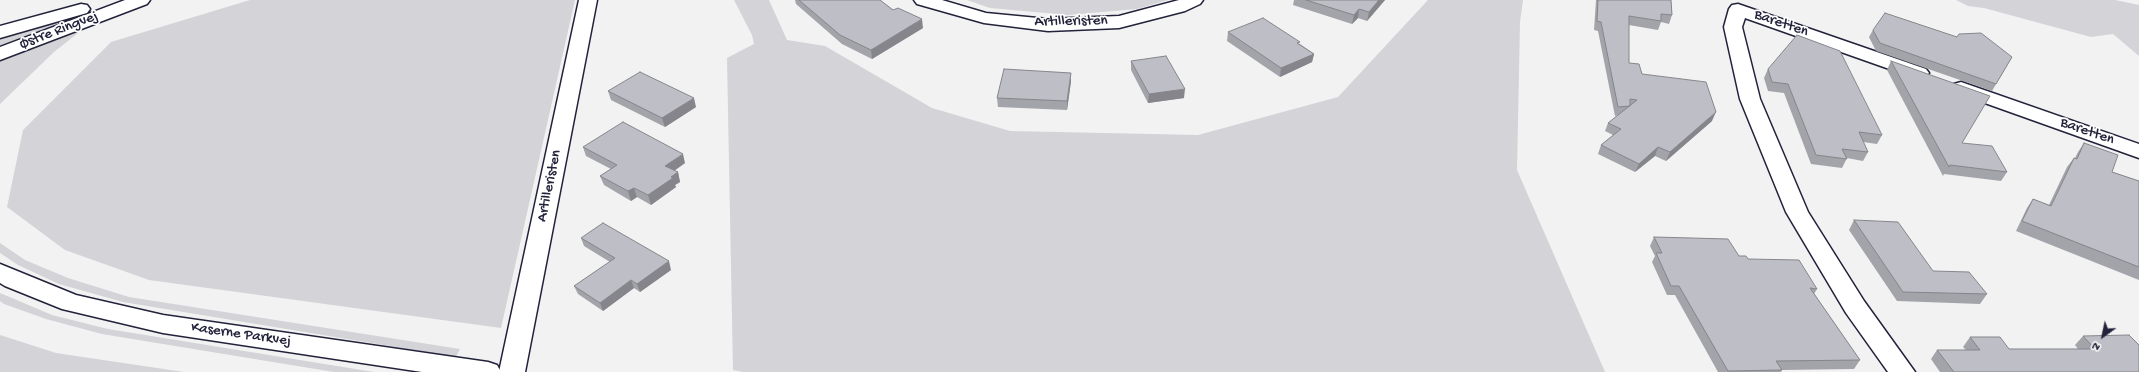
<!DOCTYPE html>
<html>
<head>
<meta charset="utf-8">
<style>
  body { margin:0 }
  #map { position:relative; width:2139px; height:372px; overflow:hidden; background:#f2f2f3; font-family:"Gochi Hand",sans-serif }
  canvas { display:block }
  .north { position:absolute; left:2083px; top:316px; width:40px; height:40px; -webkit-text-stroke:3px #fff; paint-order:stroke; rotate:213deg; font-size:11px; font-weight:700; line-height:16px; text-align:center; color:#22223b }
  .north::after { content:''; display:block; margin:auto; width:14px; height:18px; background:#22223b; clip-path:polygon(50% 0,100% 100%,50% 72%,0 100%) }
</style>
</head>
<body>
<div id="map">
<canvas width="2139" height="372"></canvas>
<div class="north">N</div>
</div>
<script>
const c = document.querySelector('canvas').getContext('2d');
c.lineJoin = 'round';
function paint(path, color) { c.fillStyle = color; c.fill(path, 'evenodd'); }
const toPath = rows => new Path2D(rows.map(r => 'M' + r).join(''));
function stroke(path, color, width, dash) { c.strokeStyle = color; c.lineWidth = width; c.lineCap = dash ? 'butt' : 'round'; c.setLineDash(dash || []); c.stroke(path); }
function label(font, color, halo, rows, align = 'center') {
  c.font = font + ' "Gochi Hand",sans-serif'; c.lineWidth = 3.5; c.setLineDash([]); c.textBaseline = 'middle'; c.strokeStyle = halo; c.fillStyle = color; for (const [text, x, y, turn = 0] of rows) {
    c.save(); c.translate(x, y); c.rotate((+turn || 0) * Math.PI / 180); c.textAlign = isNaN(turn) ? turn : align; if (halo) c.strokeText(text, 0, 0); c.fillText(text, 0, 0); c.restore();
  }
}
const green = toPath([
  [250,0,575,0,501,328,149,280,65,250,7,207,23,130,111,42],
  [734,0,769,0,787,40,825,46,932,108,1010,131,1198,135,1338,97,1428,0,1523,0,1520,22,1517,170,1605,372,743,372,733,370,727,58,754,44,752,35],
  [967,0,1168,0,1137,9,1068,15,990,8],
  [1956,0,2115,0,2139,5,2139,56,2113,34,2091,37,1984,8,1968,6],
  [67,18,70,23,0,46,0,37],
  [76,29,78,33,54,52,0,104,0,61,16,52],
  [0,243,25,260,68,278,129,297,460,349,456,357,123,302,59,284,18,265,0,253],
  [0,293,52,315,108,329,374,372,334,372,102,334,46,319,4,304,0,301],
  [0,335,56,353,184,372,0,372]
]);
const street = toPath([
  [579,0,597,0,525,372,499,372,579,0],
  [914,0,942,0,986,13,1048,19,1119,16,1179,0,1203,0,1200,4,1185,11,1119,28,1048,31,984,23,917,4,914,0],
  [1738,4,1926,69,1929,73,1926,77,1919,79,1912,77,1745,18,1742,27,1760,99,1808,212,1864,301,1915,372,1888,372,1846,313,1786,212,1740,99,1724,27,1729,9,1732,5,1738,4],
  [1961,82,2139,144,2139,158,1954,92,1951,88,1954,84,1961,82]
]);
const secondary = toPath([
  [0,264,76,295,163,315,488,362,497,365,501,372,422,372,163,333,62,309,5,286,0,283,0,264]
]);
const primary = toPath([
  [125,0,150,0,147,4,0,60,0,47,125,0],
  [81,4,87,5,90,9,87,13,0,38,0,26,81,4]
]);
const wall = toPath([
  [795,0,880,0,893,10,923,28,872,59,842,44,796,4],
  [1294,0,1385,0,1367,21,1358,18,1352,24,1293,5],
  [1596,0,1671,0,1672,15,1669,24,1661,22,1658,30,1629,25,1629,63,1642,74,1712,121,1666,161,1655,156,1635,172,1598,154,1601,145,1613,135,1605,131,1608,123,1618,115,1615,116,1598,31,1594,30],
  [1873,30,1957,37,2012,57,1992,91,1876,51,1869,37],
  [1228,32,1300,44,1314,54,1312,62,1280,77,1227,41],
  [1131,61,1184,98,1148,103,1131,70],
  [1891,61,1962,143,2007,172,2001,181,1944,174,1943,176,1887,70],
  [1768,69,1882,135,1877,144,1863,142,1868,152,1863,161,1847,158,1842,168,1811,164,1784,93,1768,91,1764,78],
  [1071,81,1067,110,998,107,997,98],
  [608,91,696,107,665,127,611,100],
  [2084,143,2112,172,2139,181,2139,280,2016,231,2027,208,2033,199,2049,205,2067,167,2074,158,2075,158,2078,152],
  [583,147,685,163,674,171,678,172,680,182,675,185,676,187,651,205,637,197,631,201,604,185,600,176,611,169,586,156],
  [1854,220,1933,271,1987,294,1980,304,1897,301,1849,230],
  [1654,237,1739,256,1817,289,1814,294,1860,360,1854,369,1782,370,1781,372,1718,372,1675,295,1667,295,1652,262,1655,256,1650,246],
  [581,238,671,270,640,292,634,288,603,311,578,294,574,286,610,262,584,246],
  [2083,336,2139,372,1940,372,1931,359,1937,350,1966,350,1963,347,1970,337,2009,349,2078,349,2075,345]
]);
const shadedWall = toPath([
  [1379,0,1385,0,1367,21,1369,12],
  [1359,9,1358,18,1352,24,1354,15],
  [922,19,923,28,872,59,871,50],
  [1314,54,1312,62,1280,77,1281,68],
  [1071,73,1071,81,1067,110,1067,101],
  [1185,89,1184,98,1148,103,1149,94],
  [694,98,696,107,665,127,662,118],
  [1716,112,1712,121,1666,161,1670,152],
  [1658,147,1655,156,1635,172,1639,164],
  [683,154,685,163,668,175,665,166],
  [678,172,680,182,675,185,676,187,651,205,648,195,671,177],
  [634,188,637,197,631,201,628,191],
  [669,261,671,270,640,292,637,284],
  [631,280,634,288,603,311,600,303]
]);
const building = toPath([
  [799,0,880,0,893,10,898,8,922,19,871,50,840,35,799,0],
  [1306,0,1379,0,1369,12,1359,9,1354,15,1306,0],
  [1598,0,1671,0,1672,15,1661,14,1661,21,1629,16,1629,63,1639,64,1642,74,1706,82,1716,112,1670,152,1658,147,1639,164,1601,145,1621,129,1608,123,1637,100,1630,99,1630,106,1618,107,1601,22,1597,21,1598,0],
  [1885,13,1957,37,1959,34,1981,33,2012,57,1996,84,1880,43,1873,30,1885,13],
  [1263,18,1300,42,1297,43,1314,54,1281,68,1228,32,1263,18],
  [1797,35,1840,51,1882,135,1859,132,1868,152,1842,149,1847,159,1816,155,1788,84,1772,82,1768,69,1797,35],
  [1166,56,1185,89,1149,94,1131,61,1166,56],
  [1891,61,1990,96,1962,143,1992,146,2007,172,1950,165,1949,167,1891,61],
  [1004,69,1071,73,1067,101,997,98,1004,69],
  [640,72,694,98,662,118,608,91,640,72],
  [623,122,683,154,665,166,678,172,671,177,673,178,648,195,634,188,628,191,600,176,617,165,583,147,623,122],
  [2084,143,2118,155,2112,172,2139,181,2139,267,2022,221,2033,199,2051,206,2074,158,2077,159,2084,143],
  [1854,220,1898,222,1933,271,1969,272,1987,294,1903,292,1854,220],
  [603,223,669,261,637,284,631,280,600,303,574,286,615,258,581,238,603,223],
  [1654,237,1728,239,1739,256,1746,256,1748,259,1799,260,1817,289,1810,288,1860,360,1776,361,1782,370,1728,371,1679,286,1671,286,1656,253,1662,253,1654,237],
  [2129,335,2139,345,2139,372,1954,372,1937,350,1980,350,1970,337,2000,337,2009,349,2095,349,2083,336,2129,335]
]);
const streetNames = [
  ["Artilleristen",1071,22,-1],
  ["Baretten",1781,24,19],
  ["Østre Ringvej",59,31,-21],
  ["Baretten",2087,132,19],
  ["Artilleristen",550,186,-78],
  ["Kaserne Parkvej",241,335,8]
];
paint(green, '#d3d3d8');
stroke(street, '#22223b', 3);
stroke(secondary, '#22223b', 3);
stroke(primary, '#22223b', 3);
paint(street, '#fff');
paint(secondary, '#fff');
paint(primary, '#fff');
paint(wall, '#a3a3aa');
paint(shadedWall, '#85858b');
paint(building, '#bebec6');
stroke(building, '#85858b', 1);
label('15px', '#22223b', '#fff', streetNames);
</script>
</body>
</html>
